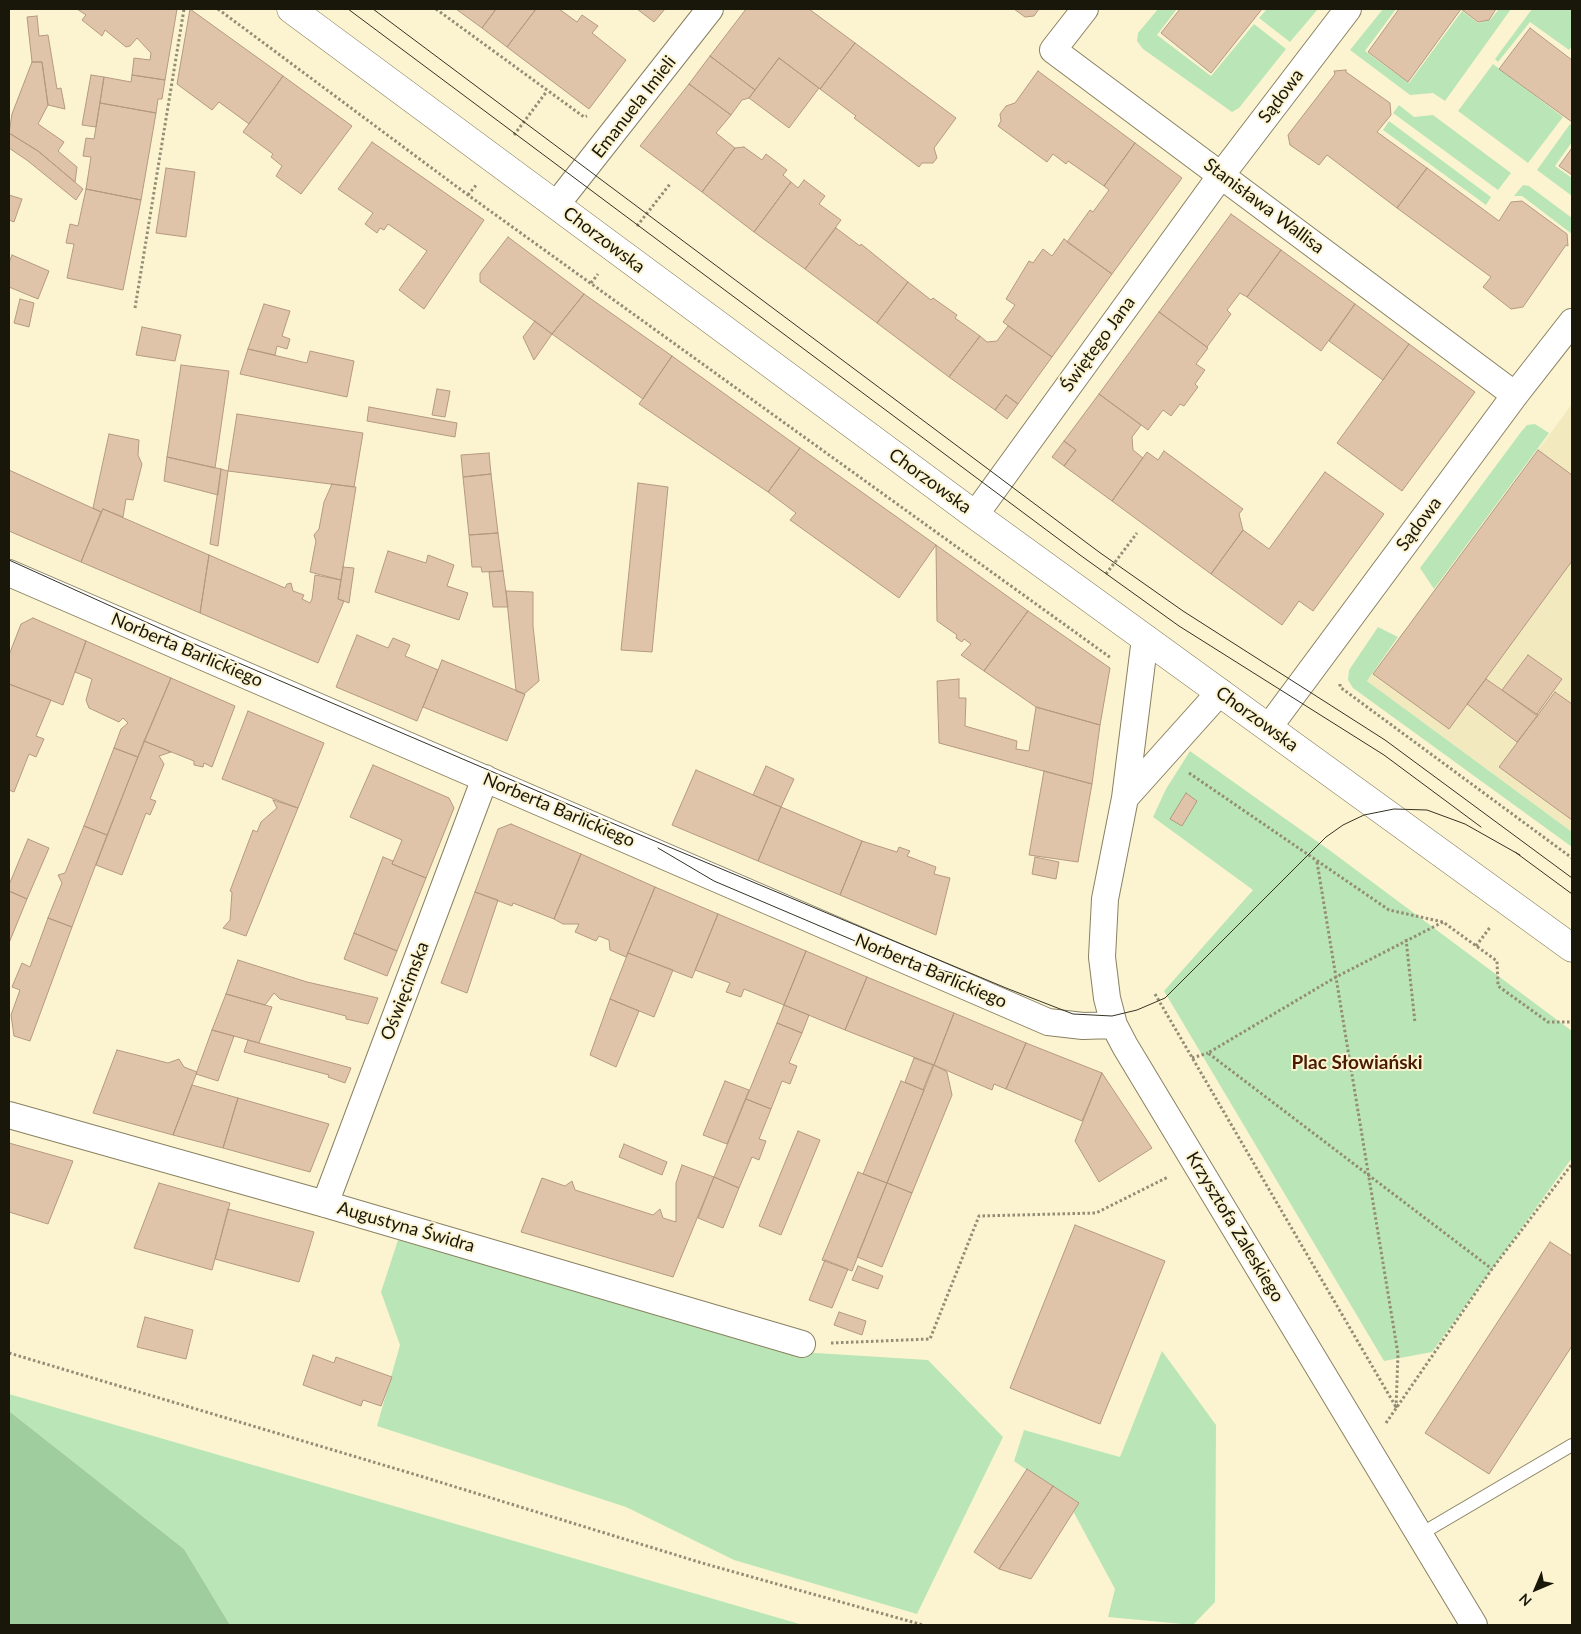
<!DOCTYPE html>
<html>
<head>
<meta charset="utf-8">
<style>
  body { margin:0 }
  #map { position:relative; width:1581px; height:1634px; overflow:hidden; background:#fcf4d1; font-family:Lato,sans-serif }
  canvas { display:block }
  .frame { position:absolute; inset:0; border:10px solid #19160a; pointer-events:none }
  .north { position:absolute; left:1511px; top:1564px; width:50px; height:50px; -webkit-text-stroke:4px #fcf4d1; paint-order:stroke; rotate:225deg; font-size:14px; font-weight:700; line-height:20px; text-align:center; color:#19160a }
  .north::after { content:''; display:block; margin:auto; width:18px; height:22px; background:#19160a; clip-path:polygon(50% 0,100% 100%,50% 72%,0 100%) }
</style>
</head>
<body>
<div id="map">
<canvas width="1581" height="1634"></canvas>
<div class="frame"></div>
<div class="north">N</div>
</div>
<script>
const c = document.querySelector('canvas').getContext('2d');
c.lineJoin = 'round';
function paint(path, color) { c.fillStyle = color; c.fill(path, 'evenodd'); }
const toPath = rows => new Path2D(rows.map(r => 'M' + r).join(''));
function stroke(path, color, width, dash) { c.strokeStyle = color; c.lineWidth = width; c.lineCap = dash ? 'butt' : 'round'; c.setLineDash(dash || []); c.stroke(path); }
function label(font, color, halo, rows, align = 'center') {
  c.font = font + ' Lato,sans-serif'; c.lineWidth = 4; c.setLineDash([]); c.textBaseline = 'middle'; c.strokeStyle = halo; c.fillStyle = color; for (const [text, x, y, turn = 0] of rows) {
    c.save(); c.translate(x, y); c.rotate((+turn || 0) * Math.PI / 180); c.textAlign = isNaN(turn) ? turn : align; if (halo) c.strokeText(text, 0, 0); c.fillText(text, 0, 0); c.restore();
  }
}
const built = toPath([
  [1572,404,1572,832,1367,681]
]);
const green = toPath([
  [1158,9,1177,9,1157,35,1211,76,1254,24,1286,49,1239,108,1232,112,1143,49,1137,41,1138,33],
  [1267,9,1318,9,1290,42,1259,18],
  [1383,9,1396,9,1365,51,1409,83,1462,11,1478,23,1490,20,1499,9,1511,9,1445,101,1433,93,1410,95,1350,50],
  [1532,9,1572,9,1572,46,1569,50,1530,22,1498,62,1495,59],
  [1493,64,1563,117,1528,163,1458,111],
  [1399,105,1414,117,1433,115,1511,173,1498,190,1393,113],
  [1389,121,1491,197,1486,205,1383,130],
  [1570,124,1572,125,1572,142,1555,166,1572,178,1572,196,1537,170],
  [1523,185,1529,186,1572,218,1572,234,1522,196,1514,196],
  [1535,424,1549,433,1434,589,1420,568,1521,432,1527,425],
  [1378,627,1398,637,1367,681,1572,832,1572,847,1353,688,1348,680,1349,670],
  [1190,751,1332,852,1572,1031,1572,1158,1432,1352,1384,1361,1164,991,1253,890,1153,817,1166,789],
  [398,1240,800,1352,928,1360,1003,1437,917,1614,734,1560,626,1507,377,1426,400,1345,381,1292],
  [1162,1351,1216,1425,1215,1602,1193,1625,1108,1617,1115,1589,1066,1498,1014,1461,1024,1430,1120,1457],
  [9,1394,803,1625,230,1625,184,1549,9,1411]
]);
const forest = toPath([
  [9,1411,184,1549,230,1625,9,1625]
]);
const building = toPath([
  [77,9,177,9,165,80,132,75,134,58,150,60,151,53,137,38,130,46,126,47,105,30,102,36,82,20,86,15,77,9],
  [190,9,283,76,249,124,219,102,212,110,177,84,190,9],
  [456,9,496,9,482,28,456,9],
  [496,9,536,9,507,47,482,28,496,9],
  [536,9,559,9,577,22,582,15,598,26,592,33,626,60,589,109,507,47,536,9],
  [637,9,665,9,654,22,637,9],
  [746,9,809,9,855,43,820,89,779,58,755,90,710,56,746,9],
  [1014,9,1039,9,1034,16,1025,17,1014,9],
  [1180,9,1262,9,1211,73,1161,33,1180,9],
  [1399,9,1496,9,1489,20,1478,22,1461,9,1408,82,1368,52,1399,9],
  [37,16,39,36,48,35,57,89,61,88,65,109,48,105,42,62,32,62,27,17,37,16],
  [1530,28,1572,60,1572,122,1499,69,1530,28],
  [855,43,956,118,934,148,937,158,933,163,922,163,919,167,854,118,856,116,820,89,855,43],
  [710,56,755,90,749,98,742,100,731,115,689,84,710,56],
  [779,58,819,88,789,128,749,98,779,58],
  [32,62,42,62,48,105,38,124,64,142,58,151,77,167,75,182,38,151,9,133,12,114,32,62],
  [1346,70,1346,72,1390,103,1391,115,1377,132,1427,168,1397,208,1327,155,1319,165,1290,145,1288,135,1335,74,1334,71,1346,70],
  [1038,71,1135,143,1104,186,1068,161,1066,164,1053,154,1047,162,998,126,1001,121,1000,114,1006,106,1015,103,1038,71],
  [91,75,104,77,96,127,82,125,91,75],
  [132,75,165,80,162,99,158,99,156,113,100,103,104,77,131,82,132,75],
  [283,76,352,126,301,194,276,176,282,166,271,157,273,154,243,132,283,76],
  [689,84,731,115,716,133,735,148,702,192,640,146,689,84],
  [100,103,156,113,141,200,86,189,91,157,83,156,86,138,94,139,100,103],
  [9,133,38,151,83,189,76,200,28,161,9,148,9,133],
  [372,142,484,220,424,309,399,290,427,251,388,224,384,230,380,228,377,233,365,224,373,213,338,189,372,142],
  [1135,143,1182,178,1112,274,1067,242,1090,210,1093,212,1109,190,1104,186,1135,143],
  [744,147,762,160,766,154,787,170,783,175,791,182,754,232,702,192,735,148,744,147],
  [1572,148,1572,175,1559,166,1572,148],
  [166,168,195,172,186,237,156,233,166,168],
  [1427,168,1499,221,1511,202,1522,201,1567,234,1568,246,1566,245,1523,307,1511,309,1483,287,1491,277,1397,208,1427,168],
  [804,180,825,196,819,204,841,220,805,269,754,232,791,182,798,188,804,180],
  [86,189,141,200,123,290,67,278,74,244,66,243,70,224,78,226,86,189],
  [9,195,22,199,14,222,9,220,9,195],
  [1231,214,1281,250,1247,297,1240,293,1227,310,1231,314,1207,347,1159,312,1231,214],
  [836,228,860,246,861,244,908,282,877,323,805,269,836,228],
  [508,237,584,294,552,334,480,282,480,273,508,237],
  [1064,239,1112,274,1052,357,1003,322,1015,305,1006,299,1029,261,1033,263,1043,249,1052,256,1064,239],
  [1281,250,1355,304,1321,351,1247,297,1281,250],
  [12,255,49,271,38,299,9,287,9,263,12,255],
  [908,282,931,300,933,298,957,315,955,318,980,336,949,377,877,323,908,282],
  [584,294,672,356,643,399,552,334,584,294],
  [20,299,34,303,29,327,14,323,20,299],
  [264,304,290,311,282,336,290,339,287,349,277,346,275,355,248,349,264,304],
  [1355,304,1409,344,1383,380,1329,341,1355,304],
  [1159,312,1208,348,1196,364,1205,370,1195,384,1198,387,1184,406,1180,404,1171,416,1163,410,1148,430,1099,394,1159,312],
  [535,321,552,334,534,360,523,337,535,321],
  [1008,326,1052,357,1018,404,1006,395,995,410,949,377,980,336,987,342,997,341,1008,326],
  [142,327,181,335,175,361,136,355,142,327],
  [1409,344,1475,392,1402,491,1337,443,1409,344],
  [248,349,307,363,310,351,354,361,347,397,240,374,248,349],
  [672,356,800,448,768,492,639,404,672,356],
  [181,365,229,371,215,468,167,457,181,365],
  [437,389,450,391,445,417,432,415,437,389],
  [1099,394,1141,425,1132,437,1133,450,1143,458,1112,501,1064,466,1076,450,1064,441,1099,394],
  [1006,395,1018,404,1007,419,995,410,1006,395],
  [369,407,457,423,455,437,367,421,369,407],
  [237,414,363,433,354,487,228,471,237,414],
  [109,434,139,440,138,455,142,464,133,500,126,499,123,517,103,509,101,512,93,508,109,434],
  [1064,441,1076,450,1064,466,1052,457,1064,441],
  [800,448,936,545,899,598,790,520,796,513,768,492,800,448],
  [1538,450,1572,475,1572,561,1449,729,1373,674,1538,450],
  [1164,451,1243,509,1239,514,1243,530,1211,574,1112,501,1147,452,1158,460,1164,451],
  [489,453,491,474,463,477,461,455,489,453],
  [167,457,221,469,218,495,164,481,167,457],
  [221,469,228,471,218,546,210,544,221,469],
  [9,470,101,512,81,562,9,531,9,470],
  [1325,472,1384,514,1313,611,1299,601,1282,625,1211,574,1243,530,1269,549,1325,472],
  [491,474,498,533,469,535,463,477,491,474],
  [638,483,668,487,652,652,621,650,638,483],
  [332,484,356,487,341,580,310,572,316,541,314,535,319,529,324,502,332,484],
  [103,509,209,555,200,613,81,562,103,509],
  [498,533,503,571,482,572,481,567,472,567,469,535,498,533],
  [936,545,1028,611,984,671,961,655,971,644,964,639,962,642,956,638,957,635,937,621,936,545],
  [388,551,426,563,428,555,454,565,447,586,468,593,459,620,375,592,388,551],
  [209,555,285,588,287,584,291,583,293,591,304,595,302,599,310,603,312,599,315,575,341,580,338,599,344,601,318,663,200,613,209,555],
  [343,567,354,568,349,603,338,599,343,567],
  [503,571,508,607,493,607,489,572,503,571],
  [506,591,533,592,533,626,539,681,524,694,516,691,506,591],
  [1028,611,1110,668,1100,725,1036,707,984,671,1028,611],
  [33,618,86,641,63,705,9,684,9,655,21,624,33,618],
  [357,635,388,648,393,638,410,645,405,656,438,670,417,721,336,687,357,635],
  [86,641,171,678,138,757,114,748,121,729,128,723,123,718,119,722,89,708,86,700,92,679,75,672,86,641],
  [1528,655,1562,679,1536,715,1502,690,1528,655],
  [442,660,525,694,507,741,423,707,442,660],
  [171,678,235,706,212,767,204,763,203,767,194,765,194,761,144,741,171,678],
  [959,679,959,698,966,698,965,726,1017,741,1016,749,1029,751,1036,707,1100,725,1092,784,939,743,937,681,959,679],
  [1486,679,1538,715,1517,742,1467,704,1486,679],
  [9,684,51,700,36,736,44,739,36,757,29,754,14,792,9,790,9,684],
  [1555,692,1572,704,1572,820,1499,767,1555,692],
  [248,711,324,743,298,808,222,779,248,711],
  [144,741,171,752,159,756,164,764,150,799,156,801,150,815,146,813,122,875,96,865,144,741],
  [114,748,138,757,107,835,84,826,114,748],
  [373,765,449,798,454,808,426,878,392,864,402,840,350,817,373,765],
  [766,766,794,779,781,807,753,795,766,766],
  [696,770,781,807,758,861,672,825,696,770],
  [1044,771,1092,784,1078,862,1029,855,1044,771],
  [1186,793,1197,801,1182,826,1170,819,1186,793],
  [273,800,298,808,246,936,223,928,230,920,232,892,230,891,253,830,257,832,261,822,277,808,273,800],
  [781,807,862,841,840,895,758,861,781,807],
  [511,824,581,854,554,919,513,903,512,906,475,892,498,829,511,824],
  [84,826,107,835,72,927,48,918,62,883,58,875,65,873,84,826],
  [28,839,49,848,27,899,9,891,9,885,28,839],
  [862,841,897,852,899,847,910,851,907,856,936,867,934,874,950,878,936,935,840,895,862,841],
  [581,854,655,887,626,957,610,950,609,940,599,936,596,941,575,932,579,924,563,924,554,919,581,854],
  [383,857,393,861,392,864,426,878,397,951,354,933,383,857],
  [1035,857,1059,862,1056,879,1032,874,1035,857],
  [655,887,718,914,692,978,628,953,655,887],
  [9,891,27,899,9,943,9,891],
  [475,892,498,900,467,993,441,983,475,892],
  [718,914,806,951,784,1005,744,989,741,997,726,992,730,983,695,970,718,914],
  [48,918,72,927,30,1041,14,1036,11,1015,20,990,12,987,22,963,30,967,48,918],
  [354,933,397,951,387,976,344,959,354,933],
  [806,951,867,977,845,1030,784,1005,806,951],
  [628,953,673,970,654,1017,610,999,628,953],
  [238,960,307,982,378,998,368,1024,346,1019,346,1016,280,999,274,993,265,1005,226,994,238,960],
  [867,977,954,1013,934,1065,845,1030,867,977],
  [226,994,272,1007,259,1043,212,1030,226,994],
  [610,999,639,1011,616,1067,590,1055,610,999],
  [784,1005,809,1015,802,1033,777,1023,784,1005],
  [954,1013,1026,1043,1006,1089,994,1084,992,1090,934,1065,954,1013],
  [777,1023,802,1033,789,1063,797,1066,790,1084,782,1081,771,1109,746,1099,777,1023],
  [212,1030,234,1036,218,1081,196,1074,212,1030],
  [248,1040,259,1043,351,1068,345,1083,328,1077,329,1075,244,1052,248,1040],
  [1026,1043,1102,1073,1082,1121,1006,1089,1026,1043],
  [117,1050,168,1063,179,1059,184,1067,197,1072,173,1135,93,1113,117,1050],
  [914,1058,933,1065,923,1090,905,1082,914,1058],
  [934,1065,947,1072,952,1095,912,1193,887,1183,934,1065],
  [1102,1073,1152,1148,1099,1182,1075,1141,1102,1073],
  [725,1081,749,1090,727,1144,703,1135,725,1081],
  [901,1081,924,1090,887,1183,863,1174,901,1081],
  [192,1085,238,1098,223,1148,173,1135,192,1085],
  [238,1098,329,1124,310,1172,223,1148,238,1098],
  [746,1099,771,1109,759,1139,766,1141,759,1160,752,1157,739,1188,714,1177,746,1099],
  [798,1131,820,1140,781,1235,759,1226,798,1131],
  [9,1143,73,1161,48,1224,9,1212,9,1143],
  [624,1144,667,1162,662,1175,619,1157,624,1144],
  [682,1165,714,1177,673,1277,521,1232,542,1178,565,1186,572,1181,575,1190,653,1215,660,1209,663,1218,676,1222,676,1183,682,1165],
  [858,1172,887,1183,852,1271,822,1260,858,1172],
  [714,1177,739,1188,723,1228,698,1218,714,1177],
  [159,1183,230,1203,212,1270,134,1248,159,1183],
  [887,1183,912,1193,882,1267,857,1257,887,1183],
  [228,1209,314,1232,299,1282,215,1259,228,1209],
  [1075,1225,1165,1261,1100,1424,1010,1388,1075,1225],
  [1550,1242,1572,1256,1572,1346,1489,1474,1425,1433,1550,1242],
  [825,1260,848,1269,832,1308,809,1300,825,1260],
  [858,1266,883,1276,878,1289,852,1280,858,1266],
  [839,1312,866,1321,862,1335,834,1325,839,1312],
  [145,1317,193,1330,186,1359,137,1347,145,1317],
  [313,1355,334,1363,336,1357,392,1377,381,1406,363,1400,361,1406,303,1385,313,1355],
  [1027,1469,1053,1486,999,1569,974,1552,1027,1469],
  [1053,1486,1079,1503,1031,1579,999,1569,1053,1486]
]);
const path = toPath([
  [218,9,468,195,1111,658],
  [436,9,584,117,587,116],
  [514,135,547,91],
  [468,195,477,184],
  [637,226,670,184],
  [591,283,598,274],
  [135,308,184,9],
  [1106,574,1137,533],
  [1340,684,1340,687,1572,858],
  [1189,773,1389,910,1443,922,1497,961,1498,986,1548,1022,1572,1022],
  [1317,862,1398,1354,1396,1408],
  [1443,922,1336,977,1208,1053,1492,1269],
  [1406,939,1415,1023],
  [1476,946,1491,926],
  [1155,994,1396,1407],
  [1192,1058,1208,1053],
  [831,1343,930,1339,979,1216,1096,1213,1168,1177],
  [9,1353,420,1476,702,1563,923,1625],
  [1386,1423,1492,1269,1572,1164]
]);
const lane = toPath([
  [1419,1535,1572,1445]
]);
const street = toPath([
  [1085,9,1053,50,1515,395],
  [556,205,710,9],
  [975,515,1222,174,1348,9],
  [9,573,1048,1022,1083,1026,1114,1025],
  [1145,638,1125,798,1105,899,1102,957,1107,998,1114,1025,1125,1046,1474,1625],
  [1269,727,1515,395,1572,322],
  [1125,798,1220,692],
  [9,1115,325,1204,802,1344],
  [325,1204,485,778]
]);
const secondary = toPath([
  [291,9,975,515,1572,948]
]);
const tram = toPath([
  [348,9,1080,555,1179,626,1384,755,1481,827],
  [373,9,1099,552,1183,611,1385,740,1572,878],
  [9,560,199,646,619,826,1006,988,1073,1014,1112,1016,1137,1010,1165,998,1326,837,1343,825,1364,815,1394,809,1427,810,1465,824,1520,855],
  [658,848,714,881,888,955,966,977],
  [1515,852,1572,894]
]);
const streetNames = [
  ["Sądowa",1281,96,-53],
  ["Emanuela Imieli",634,107,-52],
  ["Stanisława Wallisa",1264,206,37],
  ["Chorzowska",604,240,37],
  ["Świętego Jana",1098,344,-54],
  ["Chorzowska",930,481,36],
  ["Sądowa",1419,524,-53],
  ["Norberta Barlickiego",187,650,23],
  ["Chorzowska",1257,719,36],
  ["Norberta Barlickiego",559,810,23],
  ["Norberta Barlickiego",931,971,23],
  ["Oświęcimska",405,991,-69],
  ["Augustyna Świdra",406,1227,16],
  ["Krzysztofa Zaleskiego",1235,1227,59]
];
const neighbourhoodNames = [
  ["Plac Słowiański",1357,1063]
];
paint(built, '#f3e9be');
paint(green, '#bae6b7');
paint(forest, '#9fcd9d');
paint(building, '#e0c4aa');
stroke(building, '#b49981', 1);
stroke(lane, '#898161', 14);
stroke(street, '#898161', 28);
stroke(secondary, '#898161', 29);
stroke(path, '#938d75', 3, [2.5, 2.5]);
stroke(lane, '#fff', 12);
stroke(street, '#fff', 26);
stroke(secondary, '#fff', 28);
stroke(tram, '#363324', 1);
label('18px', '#19160a', '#fcf4d1', streetNames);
label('bold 19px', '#491b00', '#fcf4d1', neighbourhoodNames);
</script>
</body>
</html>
